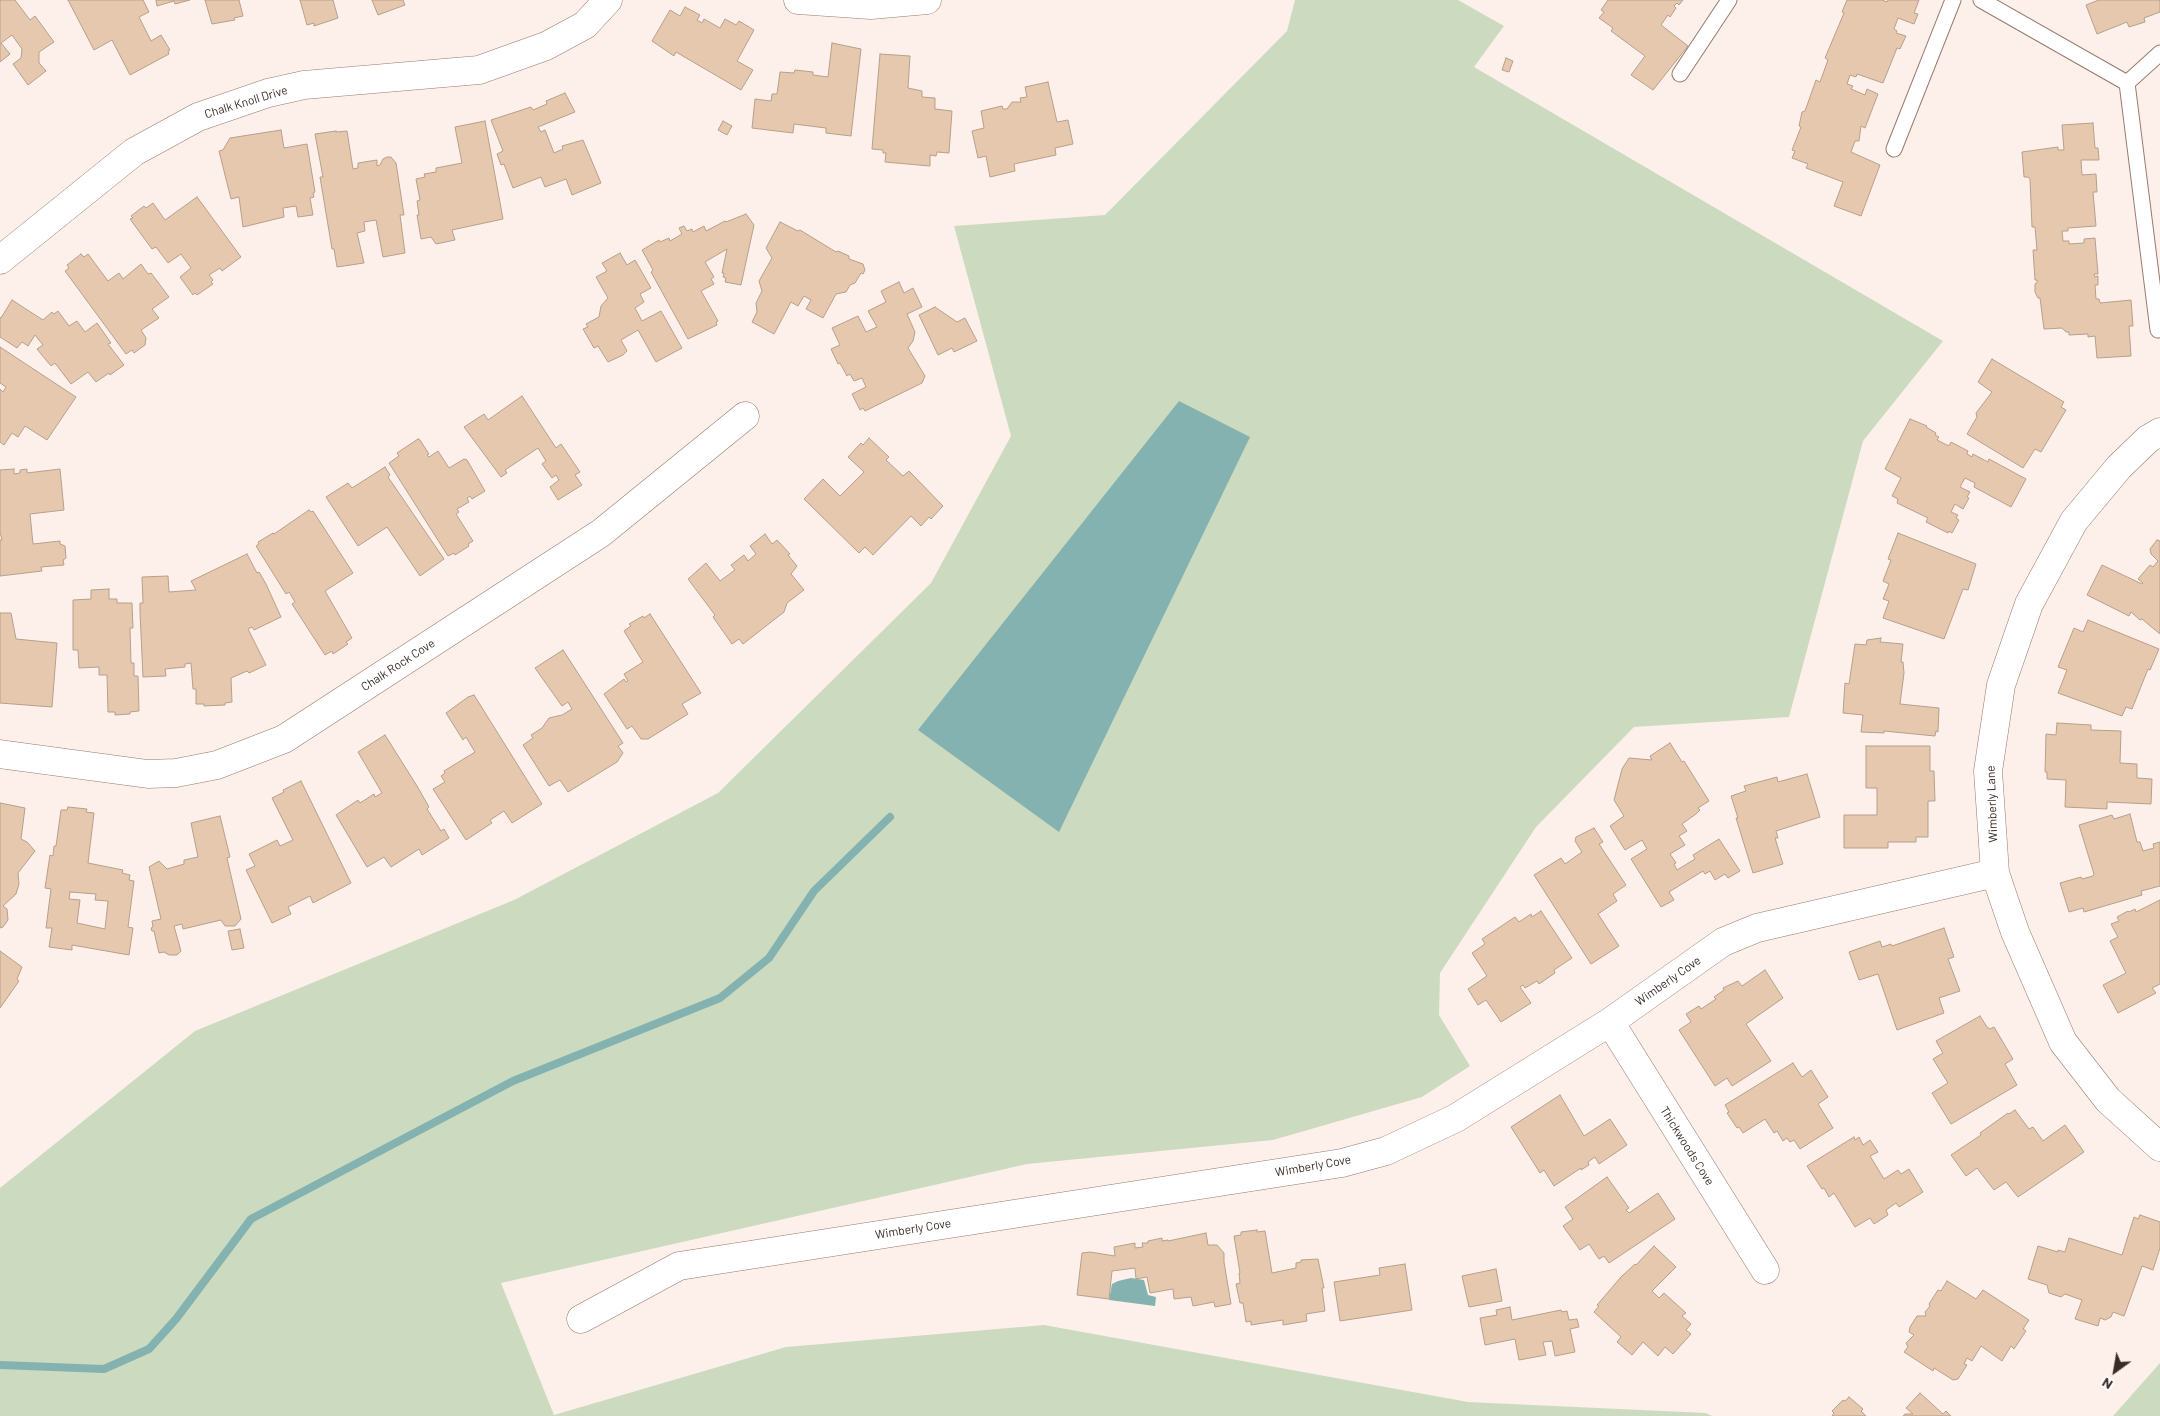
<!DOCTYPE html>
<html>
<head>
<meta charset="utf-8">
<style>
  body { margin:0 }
  #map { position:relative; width:2160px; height:1416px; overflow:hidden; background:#fdf0ea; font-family:Barlow,sans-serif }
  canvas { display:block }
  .north { position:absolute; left:2090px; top:1346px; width:50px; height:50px; -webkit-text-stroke:4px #fff; paint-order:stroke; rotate:212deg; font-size:14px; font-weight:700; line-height:20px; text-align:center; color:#392c27 }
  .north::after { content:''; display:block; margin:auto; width:18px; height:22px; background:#392c27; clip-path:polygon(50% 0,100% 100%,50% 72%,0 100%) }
</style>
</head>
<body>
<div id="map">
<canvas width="2160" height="1416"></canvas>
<div class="north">N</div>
</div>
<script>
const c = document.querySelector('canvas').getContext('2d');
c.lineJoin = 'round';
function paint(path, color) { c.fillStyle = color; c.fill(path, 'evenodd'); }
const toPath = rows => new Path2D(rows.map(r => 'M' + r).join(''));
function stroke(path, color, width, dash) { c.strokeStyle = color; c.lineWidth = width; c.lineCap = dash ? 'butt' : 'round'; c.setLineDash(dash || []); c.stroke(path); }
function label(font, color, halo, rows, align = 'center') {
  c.font = font + ' Barlow,sans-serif'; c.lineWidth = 4; c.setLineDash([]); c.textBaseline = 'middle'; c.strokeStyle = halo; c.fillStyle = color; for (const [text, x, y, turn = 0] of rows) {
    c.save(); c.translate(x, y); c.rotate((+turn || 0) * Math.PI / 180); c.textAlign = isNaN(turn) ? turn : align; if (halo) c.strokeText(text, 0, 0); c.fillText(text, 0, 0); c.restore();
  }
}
const green = toPath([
  [1295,0,1458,0,1504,26,1474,67,1943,341,1863,441,1789,717,1634,727,1536,827,1440,973,1439,1015,1470,1066,1422,1097,1273,1140,1027,1164,501,1283,554,1415,786,1347,1044,1325,1468,1402,1706,1413,1712,1416,0,1416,0,1188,195,1031,514,900,718,793,931,583,1011,436,954,226,1105,215,1287,31],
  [2160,1363,2160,1416,2113,1416]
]);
const water = toPath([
  [1179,401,1250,437,1059,832,918,730],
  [1131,1278,1144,1280,1148,1295,1156,1297,1155,1306,1109,1300,1112,1284,1118,1281]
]);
const stream = toPath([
  [0,1365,104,1369,149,1349,176,1319,251,1219,513,1081,720,998,769,958,814,891,890,817]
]);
const building = toPath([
  [0,0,15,0,30,20,35,16,54,42,39,52,39,63,46,71,28,85,13,64,21,58,22,49,12,35,1,43,10,54,0,62,0,0],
  [68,0,143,0,149,12,139,17,151,41,161,35,170,50,168,51,169,54,130,75,112,40,94,50,68,0],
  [156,0,190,0,175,4,174,1,157,6,156,0],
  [205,0,239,0,243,16,234,18,235,20,212,24,205,0],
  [300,0,333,0,338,18,314,26,314,23,307,25,300,0],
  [372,0,403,0,405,5,378,15,372,0],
  [1608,0,1683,0,1679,5,1677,3,1674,6,1676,8,1670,17,1668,15,1661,25,1688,46,1653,90,1631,75,1645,56,1611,31,1613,28,1599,18,1604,12,1601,10,1608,0],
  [1847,0,1882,0,1887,2,1888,0,1919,0,1914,13,1918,14,1914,24,1898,18,1894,29,1897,31,1896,33,1906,36,1900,49,1897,48,1883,83,1857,74,1856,77,1850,75,1847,84,1853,86,1851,89,1865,95,1867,89,1878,94,1865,128,1861,126,1859,141,1855,141,1851,152,1880,165,1861,216,1834,206,1843,182,1806,168,1808,164,1792,158,1795,151,1792,150,1801,127,1799,126,1802,112,1805,111,1816,80,1820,82,1828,60,1825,58,1844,13,1842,12,1847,0],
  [2099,0,2160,0,2160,12,2144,18,2145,22,2129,27,2127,22,2097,34,2086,5,2099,0],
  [685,7,700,15,697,20,702,23,704,19,720,28,725,19,736,25,739,21,754,30,737,61,753,70,741,90,676,52,674,56,652,41,670,10,680,16,685,7],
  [832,43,861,49,851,136,826,133,826,128,794,124,793,133,752,128,755,99,771,101,772,94,777,94,780,72,794,73,795,70,813,72,813,75,828,77,832,43],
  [880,54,910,56,908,88,922,91,922,97,935,98,935,109,952,111,949,153,937,152,936,156,930,155,930,166,885,162,886,153,883,153,883,150,872,149,880,54],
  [1506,58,1513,61,1509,72,1502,70,1506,58],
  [1048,82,1057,122,1068,120,1073,144,1055,148,1056,155,1014,164,1015,171,990,177,986,156,978,158,972,131,984,128,981,111,1002,106,1003,109,1007,109,1012,102,1021,102,1020,98,1027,97,1025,87,1048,82],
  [565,93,575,112,538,127,541,132,545,130,554,153,563,149,562,146,583,140,601,183,572,195,566,179,545,187,541,177,513,188,504,164,501,165,497,154,503,151,491,120,531,107,533,110,547,104,546,101,565,93],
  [485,121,503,219,452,230,455,240,436,244,431,237,421,239,417,215,419,215,417,201,420,200,416,179,425,177,424,174,436,172,436,168,462,163,455,127,485,121],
  [723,121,732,126,727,135,718,130,723,121],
  [2093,123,2095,148,2098,148,2099,160,2081,160,2082,175,2096,174,2097,192,2093,192,2096,226,2068,228,2068,231,2062,231,2063,241,2069,241,2069,244,2084,243,2084,239,2095,238,2098,274,2094,274,2095,277,2098,276,2098,285,2095,285,2096,299,2099,299,2100,303,2131,300,2133,326,2129,326,2131,356,2097,358,2095,336,2088,337,2088,334,2069,335,2069,332,2066,332,2062,328,2044,329,2040,298,2038,298,2035,292,2035,284,2037,283,2037,280,2035,280,2033,250,2037,250,2035,227,2032,227,2030,179,2028,177,2024,177,2022,152,2058,147,2058,150,2064,150,2062,125,2093,123],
  [281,130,284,148,307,144,315,192,313,193,314,197,310,198,313,215,298,217,296,206,283,208,284,217,243,227,239,197,231,199,219,151,223,150,230,138,281,130],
  [336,131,336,132,347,131,353,169,358,168,358,163,377,160,377,166,380,165,383,159,387,157,391,157,396,163,404,215,400,215,405,253,383,257,376,220,364,222,365,231,357,233,364,263,337,267,334,249,332,249,320,177,323,177,315,134,336,131],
  [197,197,241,257,222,271,220,268,209,275,213,280,211,282,213,284,197,295,195,293,193,295,180,277,191,268,181,254,168,263,156,247,152,249,130,219,133,218,131,216,144,206,146,208,153,203,165,220,197,197],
  [746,214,754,225,741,285,725,282,726,278,723,277,724,273,722,273,727,249,705,262,714,277,711,279,714,284,701,291,718,321,716,322,717,325,688,339,651,272,653,270,642,250,659,240,660,242,669,238,670,241,682,234,679,228,684,226,687,231,692,229,693,232,704,226,706,231,725,221,726,222,746,214],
  [780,222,798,231,800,230,836,252,838,251,849,256,849,259,863,264,865,270,863,274,861,273,855,283,850,285,846,292,836,294,823,318,806,309,811,300,804,296,798,306,791,302,774,334,752,322,757,312,756,303,762,291,759,281,772,258,766,248,780,222],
  [620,253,627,265,635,260,651,288,640,294,644,302,635,308,642,321,661,311,682,348,656,362,638,330,621,340,627,351,623,355,608,362,598,346,594,348,583,329,588,327,586,324,599,317,601,306,608,298,596,277,607,271,602,263,620,253],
  [81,254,84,257,88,254,108,281,119,273,123,279,141,264,148,274,151,273,169,297,152,309,159,318,141,330,146,338,145,345,134,353,132,350,126,354,65,271,69,268,67,265,81,254],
  [899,282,904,293,913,288,922,307,907,314,915,332,913,341,908,348,925,376,922,383,865,411,863,408,860,410,852,394,866,387,862,378,854,381,850,374,847,376,840,363,838,364,831,349,840,345,832,328,858,316,866,332,877,327,868,311,886,302,881,291,899,282],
  [12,300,43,320,52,312,54,314,58,311,69,326,77,321,85,332,97,323,111,343,108,344,124,365,110,375,109,373,96,382,88,372,71,384,55,363,51,366,41,354,37,349,43,345,35,335,28,346,22,342,17,348,0,337,0,317,1,318,12,300],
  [935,307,957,322,965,318,977,341,954,352,952,348,938,355,919,315,935,307],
  [0,347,76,397,47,440,25,426,18,437,12,433,4,445,0,442,0,389,3,392,6,387,0,383,0,347],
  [1992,359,2064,402,2061,407,2066,410,2041,452,2035,449,2023,468,1967,434,1977,417,1976,413,1992,392,1978,382,1992,359],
  [522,396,556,448,561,444,580,472,575,475,582,485,558,500,550,487,559,480,556,475,552,478,542,464,546,461,538,448,505,470,507,473,501,477,464,427,484,414,488,420,522,396],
  [1910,419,1927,426,1926,427,1936,433,1935,435,1939,437,1937,440,1949,446,1951,442,1968,451,1967,454,1972,457,1973,454,1988,462,1989,459,2026,479,2011,507,1974,487,1975,483,1965,478,1960,487,1970,492,1967,497,1969,498,1963,509,1955,504,1951,512,1958,515,1956,518,1959,520,1952,533,1949,531,1948,533,1926,522,1928,518,1897,503,1898,499,1892,496,1901,478,1885,469,1910,419],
  [869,438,889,457,886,460,903,476,909,471,943,506,931,519,929,517,921,526,911,516,873,555,865,547,859,553,804,499,823,479,840,496,864,472,848,457,861,443,863,445,869,438],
  [418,439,420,440,429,454,427,455,429,457,438,451,449,468,464,459,467,460,485,491,472,499,470,496,467,498,469,502,457,509,459,512,456,514,473,541,468,544,469,546,455,555,454,553,448,556,389,463,399,456,397,453,418,439],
  [385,467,390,475,388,477,444,559,420,576,387,527,358,546,326,497,348,483,352,488,385,467],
  [14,469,14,474,20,473,20,470,27,469,27,473,60,469,64,510,30,514,33,544,60,541,60,544,65,546,66,558,63,560,64,565,41,567,42,571,0,576,0,540,2,540,0,532,0,470,14,469],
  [309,510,311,512,313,511,353,573,325,591,352,638,346,642,348,644,333,654,332,651,325,655,292,604,295,602,289,592,286,594,256,546,259,544,258,542,273,533,274,534,309,510],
  [1898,533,1976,564,1968,590,1963,589,1944,639,1883,618,1889,601,1883,599,1889,584,1883,581,1891,560,1888,559,1898,533],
  [765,534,772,544,777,540,790,554,788,555,797,566,791,574,804,590,787,603,784,612,743,644,739,639,732,644,713,617,715,615,688,579,706,563,720,581,735,570,731,565,744,555,748,561,756,554,750,546,765,534],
  [2157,540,2160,541,2160,634,2142,619,2140,620,2131,612,2129,616,2087,595,2102,565,2142,584,2143,583,2138,579,2150,565,2153,567,2158,561,2151,554,2150,549,2157,540],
  [247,554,257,573,259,572,266,584,281,617,254,630,252,627,248,629,266,665,249,673,247,671,231,678,232,702,225,703,225,705,204,706,204,704,196,704,196,689,193,689,191,663,185,664,185,667,165,669,166,676,143,677,140,612,140,603,143,603,142,577,168,576,169,592,196,590,191,581,247,554],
  [109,589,109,599,117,599,117,603,132,603,133,628,130,628,131,663,134,663,134,676,138,676,139,711,130,712,130,714,115,715,115,712,108,712,107,675,99,675,99,667,79,668,78,650,73,650,73,600,91,599,91,590,109,589],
  [0,613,11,613,16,639,57,643,52,707,0,703,0,613],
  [650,614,701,693,682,704,688,714,648,739,641,739,632,726,627,729,604,694,624,679,626,682,628,681,624,674,643,662,624,631,631,626,629,624,643,616,644,618,650,614],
  [2088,620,2159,649,2150,670,2148,669,2132,709,2126,707,2122,716,2058,693,2067,670,2058,667,2074,628,2083,632,2088,620],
  [1881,638,1880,642,1903,644,1901,662,1903,662,1904,673,1900,704,1939,708,1938,732,1936,731,1935,736,1884,731,1884,733,1861,732,1863,715,1843,713,1845,683,1849,684,1855,644,1866,645,1867,640,1881,638],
  [563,650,623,743,618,746,623,753,617,762,568,792,560,780,549,786,523,745,533,738,531,735,542,728,549,718,562,715,572,709,568,702,562,706,535,668,563,650],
  [474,695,542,804,512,823,504,811,490,820,492,823,466,840,433,789,445,782,441,776,445,773,444,771,475,752,466,737,463,740,446,713,468,697,474,695],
  [2057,723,2091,725,2091,730,2121,731,2120,763,2137,764,2137,778,2152,779,2151,804,2107,802,2107,809,2065,807,2066,780,2047,779,2047,772,2045,772,2046,734,2056,735,2057,723],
  [385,735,417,786,429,807,427,809,441,831,444,829,449,838,422,855,419,849,391,867,384,857,367,867,336,815,358,800,360,803,374,794,375,797,382,793,358,752,385,735],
  [1670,743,1682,762,1684,761,1709,801,1698,808,1700,810,1696,814,1682,824,1687,831,1679,836,1685,845,1670,854,1676,863,1674,864,1677,870,1695,859,1693,855,1719,839,1740,871,1728,878,1725,874,1715,880,1710,871,1705,874,1703,871,1669,892,1674,900,1661,907,1631,859,1647,849,1642,840,1625,850,1610,826,1624,816,1614,800,1622,769,1629,758,1652,760,1650,756,1670,743],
  [1866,746,1930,746,1930,771,1934,771,1935,801,1928,801,1928,837,1916,837,1916,842,1888,842,1888,848,1844,848,1844,815,1877,815,1877,788,1866,788,1866,746],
  [1807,774,1820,817,1776,831,1778,838,1775,838,1783,864,1753,873,1736,818,1738,818,1731,796,1746,791,1744,786,1777,777,1778,782,1807,774],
  [301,781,351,883,313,903,310,896,288,907,291,914,272,923,246,870,255,866,249,854,277,840,280,846,293,840,272,798,284,792,283,790,301,781],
  [0,803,25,808,21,839,27,842,35,851,18,873,19,884,16,894,3,906,7,909,8,920,3,927,0,928,0,803],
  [68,807,87,809,86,812,94,813,88,863,123,870,122,873,130,875,129,880,134,881,128,927,133,928,129,955,72,945,72,950,49,947,52,928,46,928,51,889,45,888,50,855,53,856,54,846,56,846,61,810,67,810,68,807],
  [70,892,96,894,95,900,108,901,105,929,77,923,80,900,69,899,70,892],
  [2130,814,2137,842,2140,842,2143,851,2154,848,2153,844,2160,842,2160,886,2141,891,2142,895,2084,912,2083,908,2069,912,2060,883,2081,877,2082,879,2093,876,2094,874,2079,825,2112,815,2114,819,2130,814],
  [220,816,230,857,227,858,241,919,235,926,225,926,221,920,183,929,182,924,174,926,181,951,177,955,169,955,164,952,159,953,154,931,152,931,151,928,153,927,152,921,161,919,149,867,159,861,167,869,184,864,184,860,198,857,191,823,220,816],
  [1594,828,1603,842,1599,844,1626,885,1613,894,1617,901,1598,914,1619,946,1591,964,1534,875,1561,858,1565,864,1582,852,1575,841,1576,837,1594,828],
  [2160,900,2160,984,2152,988,2156,993,2118,1013,2103,985,2126,973,2110,941,2118,937,2111,924,2119,921,2117,917,2128,911,2129,912,2135,909,2136,912,2160,900],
  [1541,911,1572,958,1554,970,1555,973,1539,984,1537,981,1525,988,1523,985,1520,987,1531,1003,1501,1022,1486,1000,1478,1005,1468,989,1487,976,1472,953,1485,944,1482,939,1515,917,1519,922,1531,914,1532,917,1541,911],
  [1944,928,1954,957,1948,959,1960,991,1939,998,1944,1013,1897,1030,1878,974,1859,980,1849,952,1880,941,1882,947,1891,944,1892,946,1944,928],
  [240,929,244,948,232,950,228,931,240,929],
  [0,951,22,967,17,979,19,981,0,1008,0,951],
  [1765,970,1783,998,1746,1024,1771,1061,1732,1086,1727,1078,1715,1086,1679,1030,1691,1022,1686,1014,1699,1006,1701,1009,1716,999,1714,997,1724,990,1723,988,1738,981,1742,986,1765,970],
  [1980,1016,1987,1027,1990,1029,1994,1027,2013,1059,2005,1064,2017,1085,1951,1124,1932,1093,1948,1083,1933,1059,1943,1053,1936,1041,1980,1016],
  [1793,1063,1802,1077,1811,1070,1828,1097,1818,1104,1833,1128,1800,1149,1794,1140,1790,1142,1787,1138,1783,1141,1777,1131,1774,1133,1765,1119,1743,1133,1739,1127,1737,1128,1727,1113,1729,1112,1725,1105,1793,1063],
  [1560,1095,1584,1136,1610,1119,1627,1145,1599,1164,1595,1157,1588,1162,1589,1165,1581,1170,1581,1168,1554,1186,1544,1170,1540,1173,1511,1127,1560,1095],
  [2015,1110,2029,1129,2033,1127,2043,1141,2065,1125,2084,1152,2018,1197,2006,1182,1994,1190,1977,1168,1966,1176,1951,1155,1981,1135,1980,1133,2008,1113,2009,1114,2015,1110],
  [1854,1137,1855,1140,1859,1137,1863,1145,1870,1140,1878,1152,1870,1156,1884,1179,1898,1170,1901,1174,1909,1169,1923,1192,1899,1207,1896,1203,1886,1210,1888,1215,1874,1224,1870,1218,1855,1227,1834,1193,1829,1197,1824,1188,1822,1189,1807,1166,1854,1137],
  [1607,1177,1629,1208,1626,1210,1629,1213,1658,1193,1675,1219,1609,1263,1604,1256,1599,1259,1589,1244,1580,1250,1563,1226,1573,1219,1565,1207,1607,1177],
  [2140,1215,2160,1222,2160,1248,2153,1270,2142,1266,2124,1316,2113,1312,2111,1317,2105,1320,2100,1318,2098,1326,2075,1319,2082,1300,2065,1294,2061,1297,2049,1293,2047,1285,2028,1279,2038,1246,2058,1252,2058,1250,2065,1252,2069,1238,2122,1255,2134,1217,2138,1219,2140,1215],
  [1257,1230,1257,1232,1265,1231,1272,1273,1296,1268,1296,1263,1301,1262,1301,1260,1318,1259,1324,1288,1322,1288,1325,1311,1306,1314,1307,1321,1283,1325,1283,1320,1251,1325,1251,1321,1246,1322,1243,1303,1240,1303,1236,1284,1240,1283,1239,1273,1240,1273,1234,1236,1241,1235,1241,1232,1257,1230],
  [1206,1233,1208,1245,1217,1245,1224,1253,1224,1262,1231,1304,1215,1307,1214,1302,1193,1306,1191,1297,1174,1299,1173,1289,1150,1293,1147,1277,1136,1279,1135,1268,1112,1271,1109,1299,1077,1295,1082,1253,1090,1252,1115,1256,1114,1247,1135,1243,1135,1248,1143,1247,1142,1243,1148,1243,1148,1241,1162,1238,1162,1241,1168,1240,1168,1241,1206,1233],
  [1654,1246,1676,1267,1652,1291,1659,1298,1664,1293,1686,1313,1682,1316,1691,1324,1686,1330,1691,1334,1673,1354,1665,1347,1658,1356,1643,1342,1632,1355,1617,1342,1621,1337,1594,1312,1599,1306,1597,1305,1621,1277,1635,1264,1636,1265,1654,1246],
  [1405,1264,1412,1310,1340,1321,1334,1282,1380,1275,1379,1268,1405,1264],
  [1496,1269,1502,1301,1469,1307,1462,1276,1496,1269],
  [1947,1281,1976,1299,1983,1290,2029,1320,2023,1329,2026,1331,2014,1349,2011,1346,2002,1361,1981,1346,1972,1361,1967,1358,1964,1364,1967,1365,1958,1379,1953,1380,1934,1368,1933,1371,1904,1352,1908,1347,1906,1343,1914,1335,1909,1332,1910,1327,1917,1316,1926,1316,1925,1312,1930,1306,1929,1304,1938,1290,1941,1291,1947,1281],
  [1510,1307,1512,1320,1561,1310,1562,1312,1567,1311,1569,1320,1577,1319,1579,1327,1570,1329,1575,1352,1555,1356,1552,1341,1543,1342,1546,1355,1519,1360,1515,1339,1485,1345,1480,1318,1497,1315,1496,1310,1510,1307],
  [1920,1393,1943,1414,1946,1411,1951,1416,1903,1416,1905,1414,1913,1414,1906,1408,1920,1393],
  [1849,1397,1863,1409,1861,1411,1866,1416,1832,1416,1834,1413,1832,1411,1843,1400,1845,1401,1849,1397]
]);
const service = toPath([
  [1981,0,2127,83,2158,330],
  [1680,74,1729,0],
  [2127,83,2160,53],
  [1894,149,1953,0]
]);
const minor = toPath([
  [798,0,871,5,927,0],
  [0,260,134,152,198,117,268,93,304,85,479,70,546,46,585,25,608,0],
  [2160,432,2148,439,2119,467,2074,521,2029,604,2001,685,1988,771,1995,873,2015,932,2063,1042,2108,1100,2160,1147],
  [0,754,148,774,176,773,217,765,284,739,601,533,745,416],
  [1610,1022,1765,1270],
  [581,1319,679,1266,1342,1163,1386,1151,1456,1118,1610,1022,1723,942,1757,928,1995,873]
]);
const streetNames = [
  ["Chalk Knoll Drive",246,102,-17],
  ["Chalk Rock Cove",398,665,-33],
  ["Wimberly Lane",1992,804,-92],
  ["Wimberly Cove",1668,981,-35],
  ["Thickwoods Cove",1687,1146,58],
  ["Wimberly Cove",1313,1166,-10],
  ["Wimberly Cove",913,1229,-9]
];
paint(green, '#ccdbbf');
paint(water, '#84b2b1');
stroke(stream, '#84b2b1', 8);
paint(building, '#e5c8ae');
stroke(building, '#b79f8a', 1);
stroke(service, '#977a6e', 17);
stroke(minor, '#977a6e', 29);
stroke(service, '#fff', 15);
stroke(minor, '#fff', 28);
label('12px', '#392c27', '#fff', streetNames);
</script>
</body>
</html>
